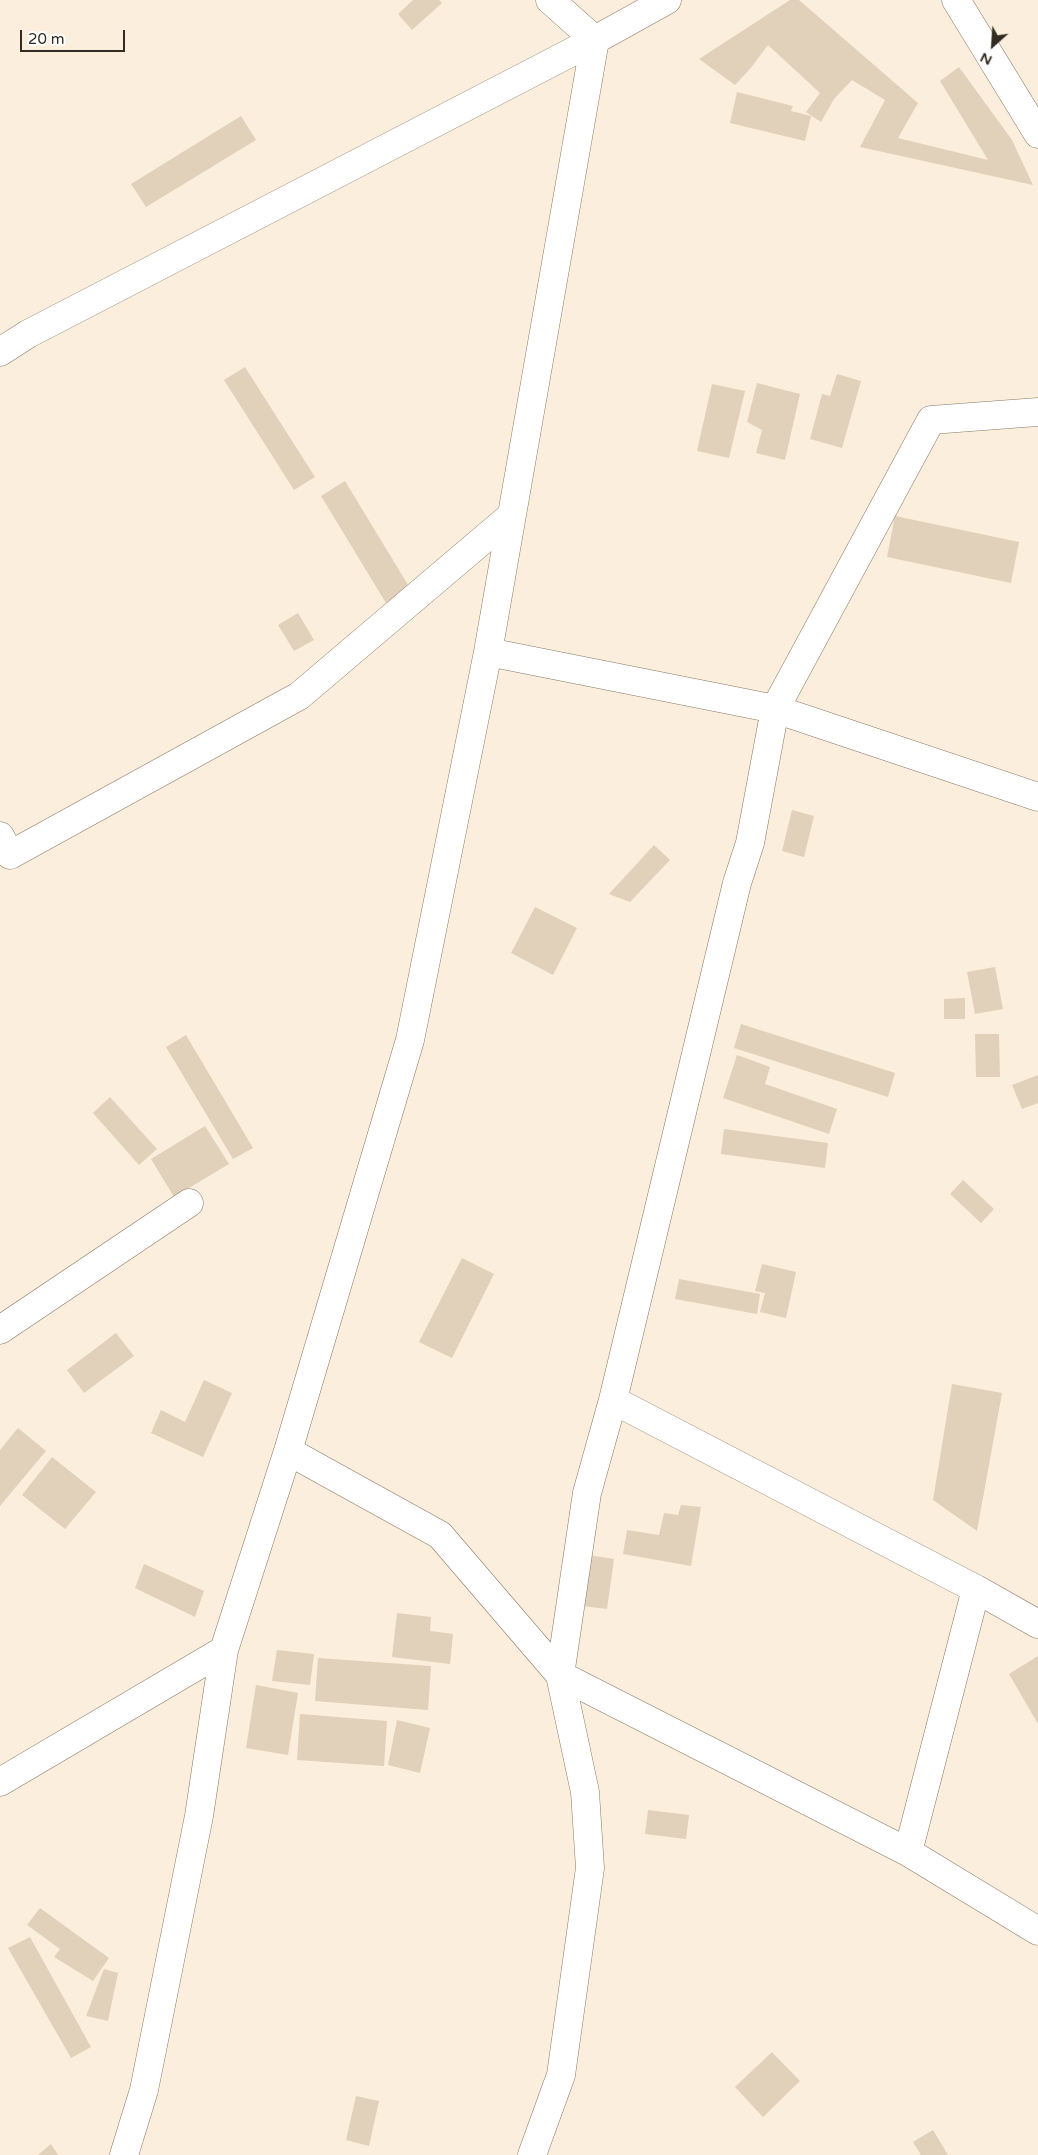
<!DOCTYPE html>
<html>
<head>
<meta charset="utf-8">
<style>
  body { margin:0 }
  #map { position:relative; width:1038px; height:2155px; overflow:hidden; background:#fceedc; font-family:"Varela Round",sans-serif }
  canvas { display:block }
  .north { position:absolute; left:968px; top:20px; width:50px; height:50px; -webkit-text-stroke:4px #fff; paint-order:stroke; rotate:206deg; font-size:14px; font-weight:700; line-height:20px; text-align:center; color:#322b22 }
  .north::after { content:''; display:block; margin:auto; width:18px; height:22px; background:#322b22; clip-path:polygon(50% 0,100% 100%,50% 72%,0 100%) }
  .scale { position:absolute; left:20px; top:30px; width:105px; height:22px; box-sizing:border-box; border:2px solid #322b22; border-top:0; padding-left:6px; font-size:15px; line-height:18px; white-space:nowrap; color:#322b22; -webkit-text-stroke:4px #fff; paint-order:stroke }
</style>
</head>
<body>
<div id="map">
<canvas width="1038" height="2155"></canvas>
<div class="north">N</div>
<div class="scale">20 m</div>
</div>
<script>
const c = document.querySelector('canvas').getContext('2d');
c.lineJoin = 'round';
function paint(path, color) { c.fillStyle = color; c.fill(path, 'evenodd'); }
const toPath = rows => new Path2D(rows.map(r => 'M' + r).join(''));
function stroke(path, color, width, dash) { c.strokeStyle = color; c.lineWidth = width; c.lineCap = dash ? 'butt' : 'round'; c.setLineDash(dash || []); c.stroke(path); }
const building = toPath([
  [413,0,439,0,442,3,412,30,398,14],
  [790,0,799,0,918,103,898,138,988,160,940,81,959,67,1012,140,1033,185,860,147,885,100,852,80,834,99,821,122,806,112,820,93,768,45,750,69,735,85,699,59],
  [737,92,793,106,791,111,811,116,805,141,730,123],
  [241,116,256,140,146,207,131,184],
  [245,367,315,477,294,490,224,380],
  [837,374,861,381,842,448,810,439,822,394,830,396],
  [757,383,800,394,785,460,756,453,762,430,747,422],
  [712,384,745,391,729,458,697,451],
  [345,481,416,598,392,613,321,496],
  [895,516,1019,542,1011,583,887,557],
  [298,613,314,640,294,651,278,625],
  [792,810,814,816,804,857,782,851],
  [654,845,670,860,630,902,609,894],
  [535,907,577,928,553,975,511,953],
  [995,967,1003,1009,975,1014,967,972],
  [965,998,965,1019,944,1019,944,999],
  [741,1024,895,1073,888,1097,734,1048],
  [975,1034,999,1034,1000,1077,976,1077],
  [186,1035,253,1148,233,1159,166,1047],
  [737,1055,770,1067,765,1084,837,1109,829,1134,723,1098],
  [1038,1075,1038,1103,1022,1109,1012,1085],
  [110,1097,157,1149,139,1165,93,1113],
  [205,1126,229,1164,174,1197,151,1159],
  [724,1129,828,1143,825,1168,721,1154],
  [963,1180,994,1209,981,1223,950,1194],
  [462,1258,494,1274,452,1358,419,1342],
  [762,1264,796,1272,786,1318,760,1312,765,1293,755,1291],
  [679,1279,760,1294,757,1314,675,1299],
  [116,1333,134,1356,84,1393,67,1370],
  [204,1380,232,1393,203,1457,151,1433,161,1410,185,1422],
  [952,1384,1002,1393,977,1531,933,1500],
  [18,1428,46,1451,0,1506,0,1450],
  [52,1457,96,1492,65,1529,22,1495],
  [681,1505,701,1507,691,1566,623,1554,627,1530,659,1535,664,1513,678,1515],
  [588,1555,614,1559,607,1609,582,1606],
  [144,1564,204,1591,195,1617,135,1588],
  [397,1613,431,1617,430,1631,453,1634,450,1664,392,1657],
  [277,1650,314,1654,310,1685,272,1681],
  [1038,1656,1038,1724,1009,1674],
  [318,1658,431,1666,428,1710,315,1701],
  [256,1685,298,1693,288,1755,246,1748],
  [300,1714,387,1721,384,1766,297,1760],
  [397,1720,430,1728,420,1773,388,1765],
  [648,1810,689,1815,686,1839,645,1834],
  [40,1908,109,1958,93,1981,54,1957,60,1949,27,1925],
  [30,1937,91,2047,71,2058,8,1948],
  [104,1969,118,1973,108,2021,86,2016],
  [772,2052,800,2081,763,2117,735,2087],
  [356,2096,379,2101,369,2146,346,2140],
  [933,2130,948,2155,921,2155,913,2142],
  [51,2144,58,2155,38,2155]
]);
const minor = toPath([
  [956,0,1038,134],
  [0,352,28,334,595,40,667,0],
  [488,652,775,709,1038,797],
  [0,836,10,855,299,696,511,516],
  [0,1330,189,1203],
  [613,1400,976,1589,1038,1624],
  [288,1451,440,1535,560,1675,908,1852,1038,1931],
  [0,1782,224,1650],
  [908,1852,976,1589],
  [124,2155,144,2090,199,1816,224,1650,288,1451,410,1040,488,652,595,40,550,0],
  [532,2155,561,2075,590,1868,585,1792,560,1675,587,1493,613,1400,737,883,750,843,775,709,931,420,1038,412]
]);
paint(building, '#e1d0ba');
stroke(minor, '#887864', 29);
stroke(minor, '#fff', 28);
</script>
</body>
</html>
